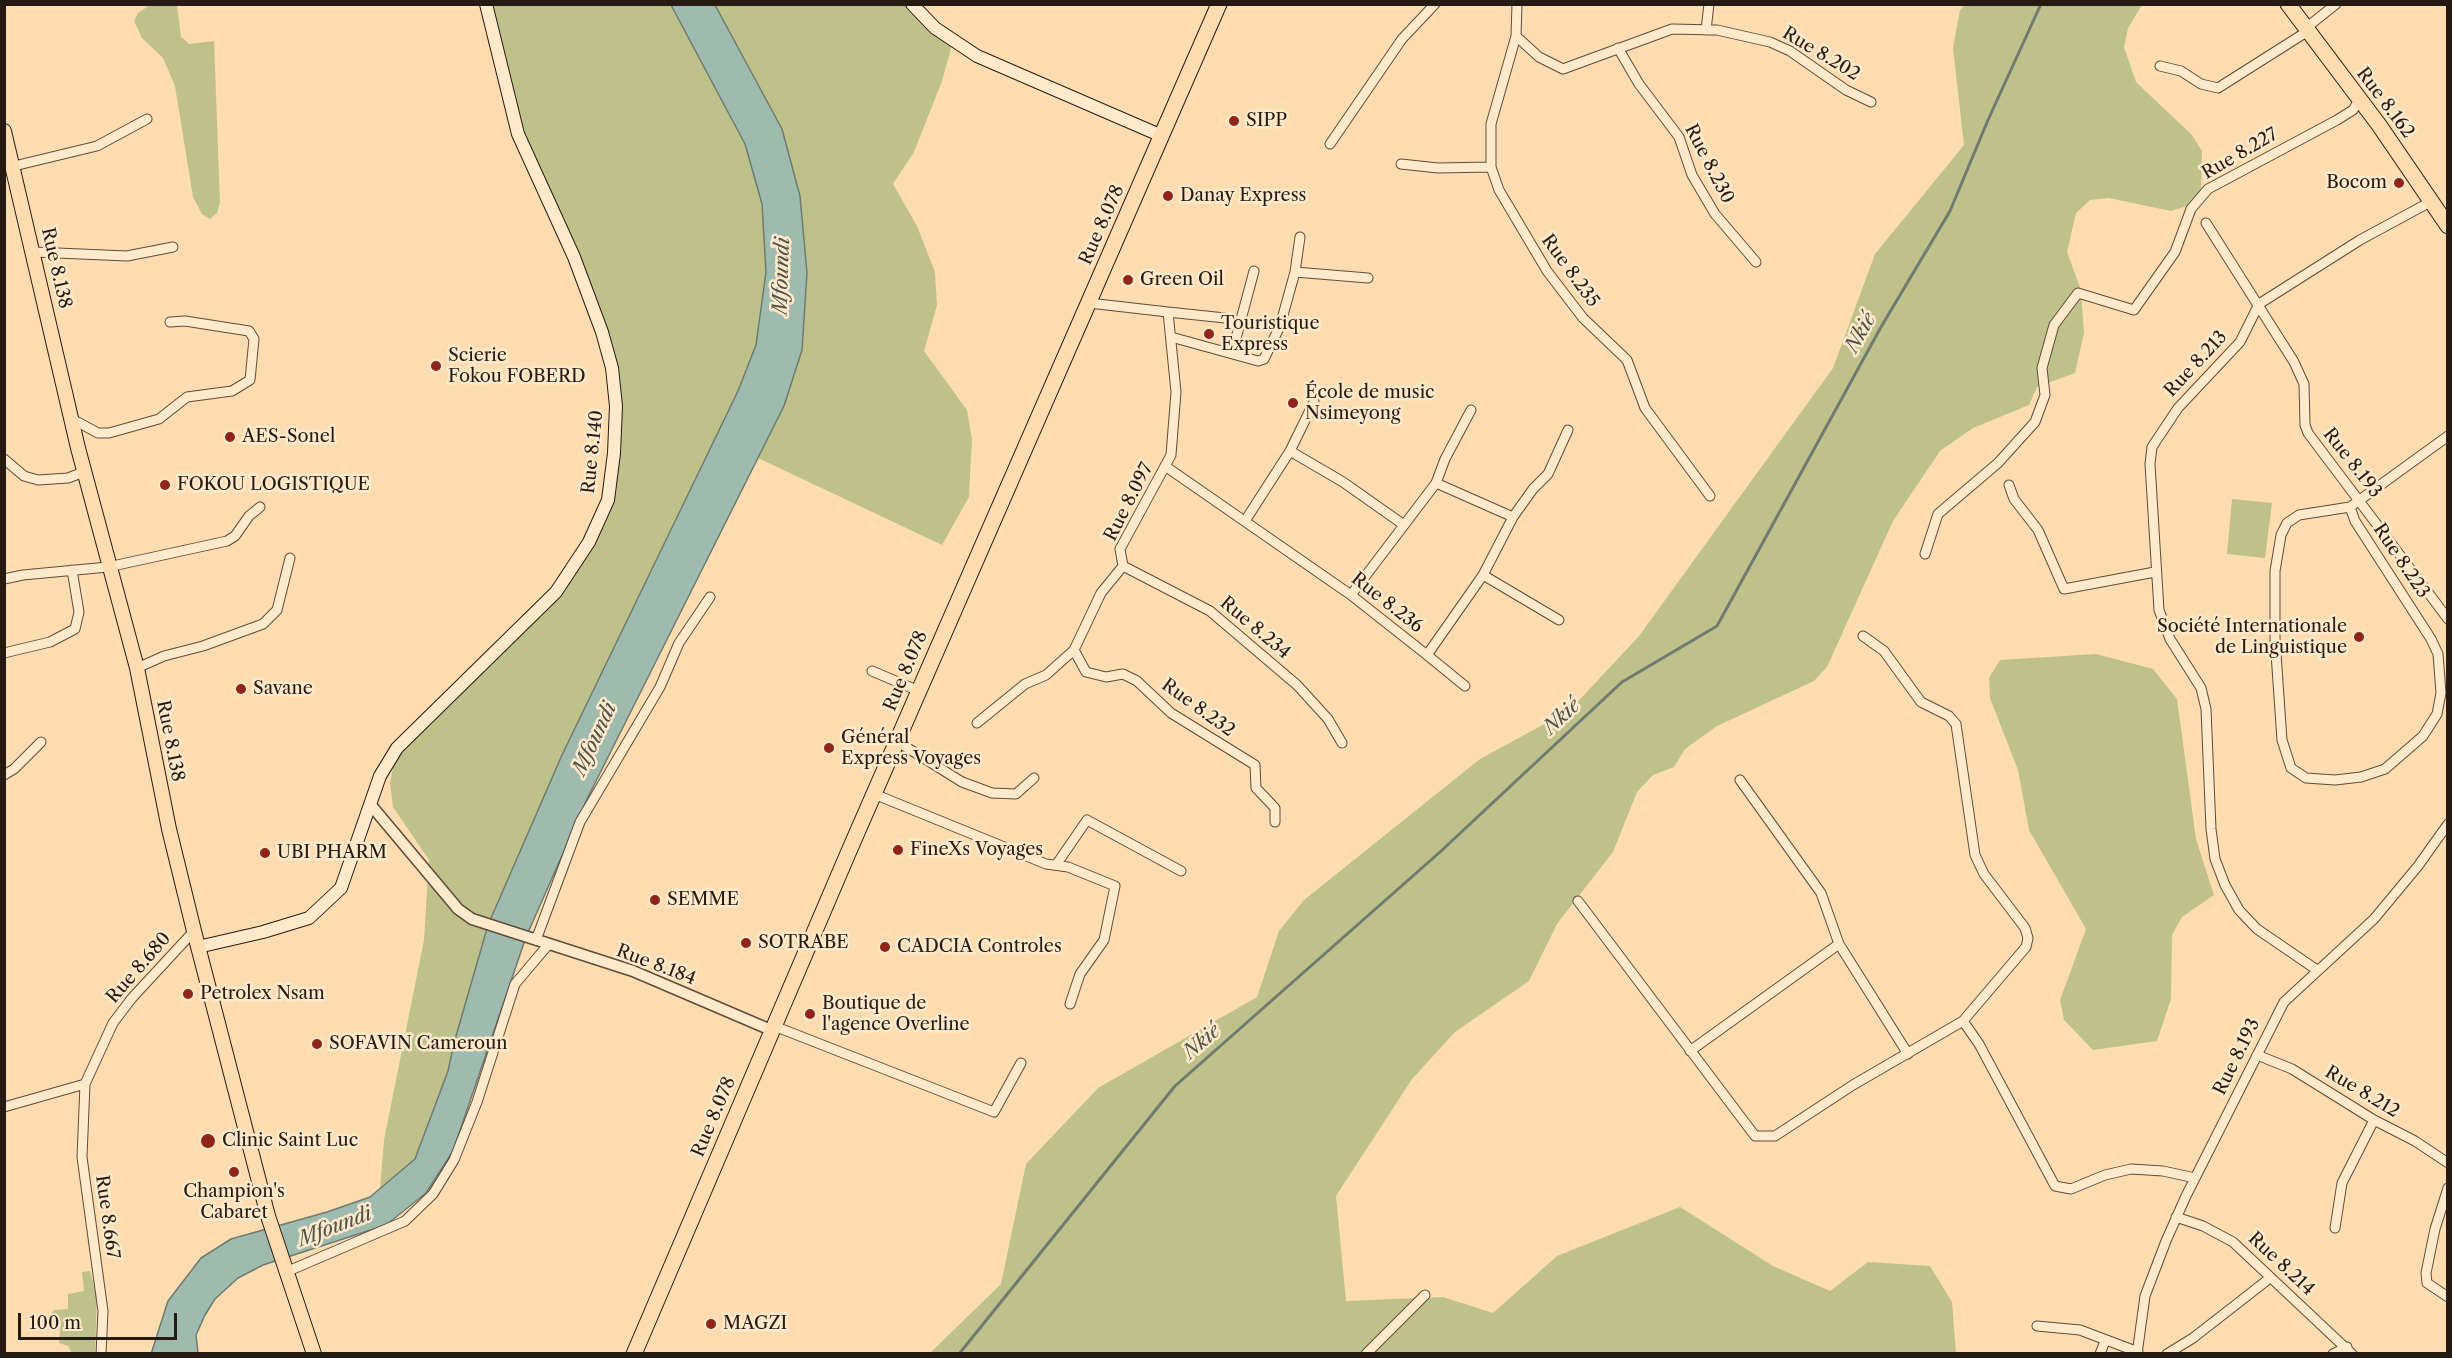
<!DOCTYPE html>
<html>
<head>
<meta charset="utf-8">
<style>
  body { margin:0 }
  #map { position:relative; width:2452px; height:1358px; overflow:hidden; background:#fdddaf; font-family:"Libre Caslon Text",serif }
  canvas { display:block }
  .frame { position:absolute; inset:0; border:6px solid #261b13; pointer-events:none }
  .scale { position:absolute; left:18px; top:1313px; width:159px; height:27px; box-sizing:border-box; border:3px solid #261b13; border-top:0; padding-left:8px; font-size:18px; line-height:21px; white-space:nowrap; color:#261b13; -webkit-text-stroke:4px #fee9cb; paint-order:stroke }
</style>
</head>
<body>
<div id="map">
<canvas width="2452" height="1358"></canvas>
<div class="frame"></div>
<div class="scale">100 m</div>
</div>
<script>
const c = document.querySelector('canvas').getContext('2d');
c.lineJoin = 'round';
function paint(path, color) { c.fillStyle = color; c.fill(path, 'evenodd'); }
const toPath = rows => new Path2D(rows.map(r => 'M' + r).join(''));
function stroke(path, color, width, dash) { c.strokeStyle = color; c.lineWidth = width; c.lineCap = dash ? 'butt' : 'round'; c.setLineDash(dash || []); c.stroke(path); }
function label(font, color, halo, rows, align = 'center') {
  c.font = font + ' "Libre Caslon Text",serif'; c.lineWidth = 5; c.setLineDash([]); c.textBaseline = 'middle'; c.strokeStyle = halo; c.fillStyle = color; for (const [text, x, y, turn = 0] of rows) {
    c.save(); c.translate(x, y); c.rotate((+turn || 0) * Math.PI / 180); c.textAlign = isNaN(turn) ? turn : align; if (halo) c.strokeText(text, 0, 0); c.fillText(text, 0, 0); c.restore();
  }
}
const green = toPath([
  [1966,4,2142,5,2128,28,2124,47,2136,82,2192,135,2202,151,2201,189,2190,205,2171,211,2109,198,2090,200,2076,213,2067,252,2081,290,2084,333,2075,373,2037,387,2029,405,1973,428,1940,451,1893,521,1827,667,1814,681,1717,726,1685,749,1674,767,1653,775,1637,792,1613,852,1557,924,1529,981,1455,1032,1412,1079,1336,1196,1346,1301,1443,1297,1493,1313,1557,1256,1680,1207,1773,1266,1830,1291,1868,1262,1930,1266,1952,1302,1956,1353,929,1354,1001,1284,1026,1164,1098,1088,1257,997,1279,931,1304,900,1480,759,1570,710,1639,636,1833,368,1875,254,1964,145,1953,48,1960,10],
  [150,5,177,5,181,37,189,44,214,41,220,203,217,213,210,219,202,214,193,197,175,86,163,58,142,38,134,21,138,13],
  [486,5,671,5,745,144,762,204,766,272,756,345,738,392,562,755,488,925,454,1043,448,1071,415,1159,380,1189,384,1140,424,940,429,860,393,807,390,783,397,748,556,592,608,500,612,368,518,134],
  [715,5,912,5,953,41,942,81,914,152,893,184,917,226,935,272,937,305,924,351,967,410,972,439,969,497,942,545,758,458,784,406,782,129],
  [2232,499,2272,503,2265,558,2227,554],
  [2096,654,2153,669,2177,699,2196,839,2214,895,2182,917,2172,935,2171,999,2157,1041,2093,1050,2064,1020,2060,1000,2086,929,2029,830,2018,770,1990,698,1989,678,2000,660],
  [90,1271,97,1298,95,1353,72,1353,68,1346,59,1343,61,1321,52,1319,50,1315,54,1310,68,1309,68,1294,84,1291,82,1272]
]);
const water = toPath([
  [671,5,715,5,782,129,800,196,807,273,802,350,784,406,588,797,526,937,453,1151,426,1193,386,1225,263,1265,238,1278,215,1299,205,1315,196,1335,198,1353,151,1354,168,1301,201,1258,231,1239,327,1212,370,1197,415,1159,448,1071,454,1043,488,925,562,755,738,391,756,345,766,272,762,204,745,144,671,5]
]);
const stream = toPath([
  [959,1354,1175,1086,1440,852,1622,682,1717,626,1881,327,1950,211,1988,120,2041,4]
]);
const minor = toPath([
  [1517,4,1516,36,1539,57,1563,69,1672,29,1717,30,1770,42,1790,51,1846,90,1871,102],
  [2306,28,2336,4],
  [1706,30,1709,4],
  [1516,36,1491,124,1491,167,1499,190,1547,271,1583,318,1627,360,1645,408,1710,496],
  [1618,48,1639,84,1679,137,1692,175,1715,214,1756,262],
  [2160,66,2181,71,2201,84,2218,88,2308,31],
  [1330,144,1402,39,1435,4],
  [1401,164,1438,168,1491,167],
  [14,166,97,146,147,119],
  [2206,223,2294,362,2304,384,2305,425,2308,433,2448,619],
  [34,252,127,256,173,247],
  [1295,272,1368,278],
  [1168,312,1225,318],
  [1171,337,1258,361,1264,359,1280,326,1295,272,1300,237],
  [1232,353,1254,271],
  [72,419,98,433,109,433,159,419,187,397,232,391,250,380,254,339,249,331,185,321,170,322],
  [1290,451,1343,482,1404,525],
  [4,459,24,476,38,480,68,478,84,472],
  [1165,466,1351,595,1427,655,1483,575,1513,517,1533,489,1548,474,1568,430],
  [1436,483,1445,459,1471,410],
  [2009,485,2014,499,2038,530,2064,589,2155,572],
  [2350,507,2355,521,2431,639,2438,654,2441,693,2437,714,2423,736,2385,769,2361,777,2335,780,2306,778,2291,768,2282,740,2275,639,2275,571,2281,535,2287,523,2299,515,2350,507,2448,436],
  [1245,521,1290,451,1314,402],
  [1925,554,1938,514,1998,463,2035,422,2045,395,2042,368,2054,325,2078,293,2134,310,2175,252,2191,209,2208,189,2337,120,2353,110,2359,100],
  [1123,566,1210,611,1297,685,1328,719,1342,743],
  [1483,575,1559,620],
  [4,579,23,575,108,567,227,541,235,536,249,516,260,507],
  [1351,595,1436,483,1513,517],
  [1863,636,1884,651,1921,702,1949,716,1956,724,1975,855,1984,874,2025,928,2028,938,2026,947,1963,1021],
  [1074,650,1086,672,1106,677,1123,674,1137,681,1171,713,1255,765,1256,788,1275,808,1275,822],
  [4,653,50,642,75,629,79,612,72,570],
  [1427,655,1465,686],
  [137,668,164,656,203,646,263,624,277,610,290,558],
  [872,671,919,691],
  [977,723,1025,684,1046,675,1074,650,1101,593,1123,566,1120,549,1171,455,1176,392,1168,312,1089,303],
  [898,742,962,782,992,793,1016,794,1034,778],
  [4,775,14,769,41,742],
  [1740,780,1821,893,1839,944,1908,1054],
  [874,794,1046,864,1068,867,1115,886,1104,940,1080,974,1070,1004],
  [1056,865,1087,820,1181,871],
  [1578,901,1755,1136,1775,1136,1853,1085,1963,1021,1979,1044,2055,1186,2071,1189,2105,1175,2131,1169,2163,1171,2195,1178],
  [536,940,580,822,660,687,679,643,710,597],
  [2317,970,2257,929,2239,910,2225,885,2215,859,2211,829,2206,709,2201,688,2170,639,2159,610,2150,464,2152,447,2178,408,2240,342,2259,304,2360,240,2432,201],
  [774,1026,994,1112,1021,1063],
  [1690,1051,1839,944],
  [2257,1055,2292,1069,2374,1120,2415,1141,2448,1163],
  [85,1084,82,1157,103,1311,101,1354],
  [4,1107,85,1084,113,1023,132,998,194,931],
  [2448,1188,2435,1229,2426,1273,2427,1283,2448,1297],
  [2176,1217,2203,1226,2233,1242,2352,1354],
  [2335,1228,2342,1183,2374,1120],
  [286,1272,405,1221,433,1194,454,1160,477,1102,515,984,548,945],
  [2037,1326,2080,1330,2138,1352],
  [1366,1354,1425,1295],
  [2100,1354,2105,1341],
  [2137,1354,2145,1296,2166,1241,2186,1196,2284,1002,2374,919,2418,866,2448,824],
  [2167,1354,2193,1338,2270,1278],
  [2333,1354,2347,1347]
]);
const tertiary = toPath([
  [370,804,458,909,472,919,633,971,771,1030]
]);
const secondary = toPath([
  [912,4,935,28,977,56,1162,136],
  [198,947,263,932,309,918,341,888,380,776,397,748,556,592,589,542,608,500,614,453,616,406,612,368,602,332,574,257,518,134,486,4]
]);
const primary = toPath([
  [4,131,78,448,137,668,169,829,194,931,268,1216,314,1354]
]);
const trunk = toPath([
  [2288,4,2379,125,2448,226],
  [634,1354,849,851,1219,4]
]);
const markers = [
  [1234,121,6,"#8f2418"],
  [2399,183,6,"#8f2418"],
  [1168,196,6,"#8f2418"],
  [1128,280,6,"#8f2418"],
  [1209,334,6,"#8f2418"],
  [436,366,6,"#8f2418"],
  [1293,403,6,"#8f2418"],
  [230,437,6,"#8f2418"],
  [165,485,6,"#8f2418"],
  [2359,637,6,"#8f2418"],
  [241,689,6,"#8f2418"],
  [829,748,6,"#8f2418"],
  [898,850,6,"#8f2418"],
  [265,853,6,"#8f2418"],
  [655,900,6,"#8f2418"],
  [746,943,6,"#8f2418"],
  [885,947,6,"#8f2418"],
  [188,994,6,"#8f2418"],
  [810,1014,6,"#8f2418"],
  [317,1044,6,"#8f2418"],
  [208,1141,8,"#8f2418"],
  [234,1172,6,"#8f2418"],
  [711,1324,6,"#8f2418"]
];
const streetNames = [
  ["Rue 8.202",1821,54,31],
  ["Rue 8.162",2385,103,53],
  ["Rue 8.227",2240,154,-30],
  ["Rue 8.230",1709,164,63],
  ["Rue 8.078",1102,225,-66],
  ["Rue 8.138",56,268,77],
  ["Rue 8.235",1570,271,54],
  ["Rue 8.213",2196,364,-47],
  ["Rue 8.140",593,452,-84],
  ["Rue 8.193",2352,463,52],
  ["Rue 8.097",1129,502,-63],
  ["Rue 8.223",2401,561,56],
  ["Rue 8.236",1387,603,38],
  ["Rue 8.234",1255,628,40],
  ["Rue 8.078",906,671,-67],
  ["Rue 8.232",1198,708,36],
  ["Rue 8.138",170,741,79],
  ["Rue 8.184",656,965,21],
  ["Rue 8.680",139,968,-49],
  ["Rue 8.193",2237,1057,-64],
  ["Rue 8.212",2362,1092,31],
  ["Rue 8.078",714,1117,-67],
  ["Rue 8.667",107,1217,82],
  ["Rue 8.214",2281,1264,43]
];
const poiNames = [
  ["SIPP",1246,121],
  ["Bocom",2387,183,"right"],
  ["Danay Express",1180,196],
  ["Green Oil",1140,280],
  ["Touristique",1221,324],
  ["Express",1221,345],
  ["Scierie",448,356],
  ["Fokou FOBERD",448,377],
  ["École de music",1305,393],
  ["Nsimeyong",1305,414],
  ["AES-Sonel",242,437],
  ["FOKOU LOGISTIQUE",177,485],
  ["Société Internationale",2347,627,"right"],
  ["de Linguistique",2347,648,"right"],
  ["Savane",253,689],
  ["Général",841,738],
  ["Express Voyages",841,759],
  ["FineXs Voyages",910,850],
  ["UBI PHARM",277,853],
  ["SEMME",667,900],
  ["SOTRABE",758,943],
  ["CADCIA Controles",897,947],
  ["Petrolex Nsam",200,994],
  ["Boutique de",822,1004],
  ["l'agence Overline",822,1025],
  ["SOFAVIN Cameroun",329,1044],
  ["Clinic Saint Luc",222,1141],
  ["Champion's",234,1192,"center"],
  ["Cabaret",234,1213,"center"],
  ["MAGZI",723,1324]
];
const waterNames = [
  ["Mfoundi",782,276,-88],
  ["Nkié",1861,333,-61],
  ["Nkié",1562,717,-43],
  ["Mfoundi",595,739,-65],
  ["Nkié",1202,1042,-41],
  ["Mfoundi",335,1227,-21]
];
paint(green, '#bfc18b');
paint(water, '#9fbbaf');
stroke(water, '#6f7b71', 1.5);
stroke(stream, '#6f7b71', 3);
stroke(minor, '#5c4c3a', 11);
stroke(tertiary, '#5c4c3a', 13);
stroke(secondary, '#261b13', 14);
stroke(primary, '#261b13', 16);
stroke(trunk, '#261b13', 17);
stroke(minor, '#fee9cb', 9);
stroke(tertiary, '#fee9cb', 10);
stroke(secondary, '#fee9cb', 12);
stroke(primary, '#fdddaf', 14);
stroke(trunk, '#fdddaf', 15);
for (const [x, y, r, color] of markers) { const dot = new Path2D(); dot.arc(x, y, r, 0, 2 * Math.PI); c.fillStyle = color; c.fill(dot); stroke(dot, '#fee9cb', 2); }
label('18px', '#261b13', '#fee9cb', streetNames);
label('18px', '#261b13', '#fee9cb', poiNames, 'left');
label('italic 20px', '#50534a', '#fee9cb', waterNames);
</script>
</body>
</html>
